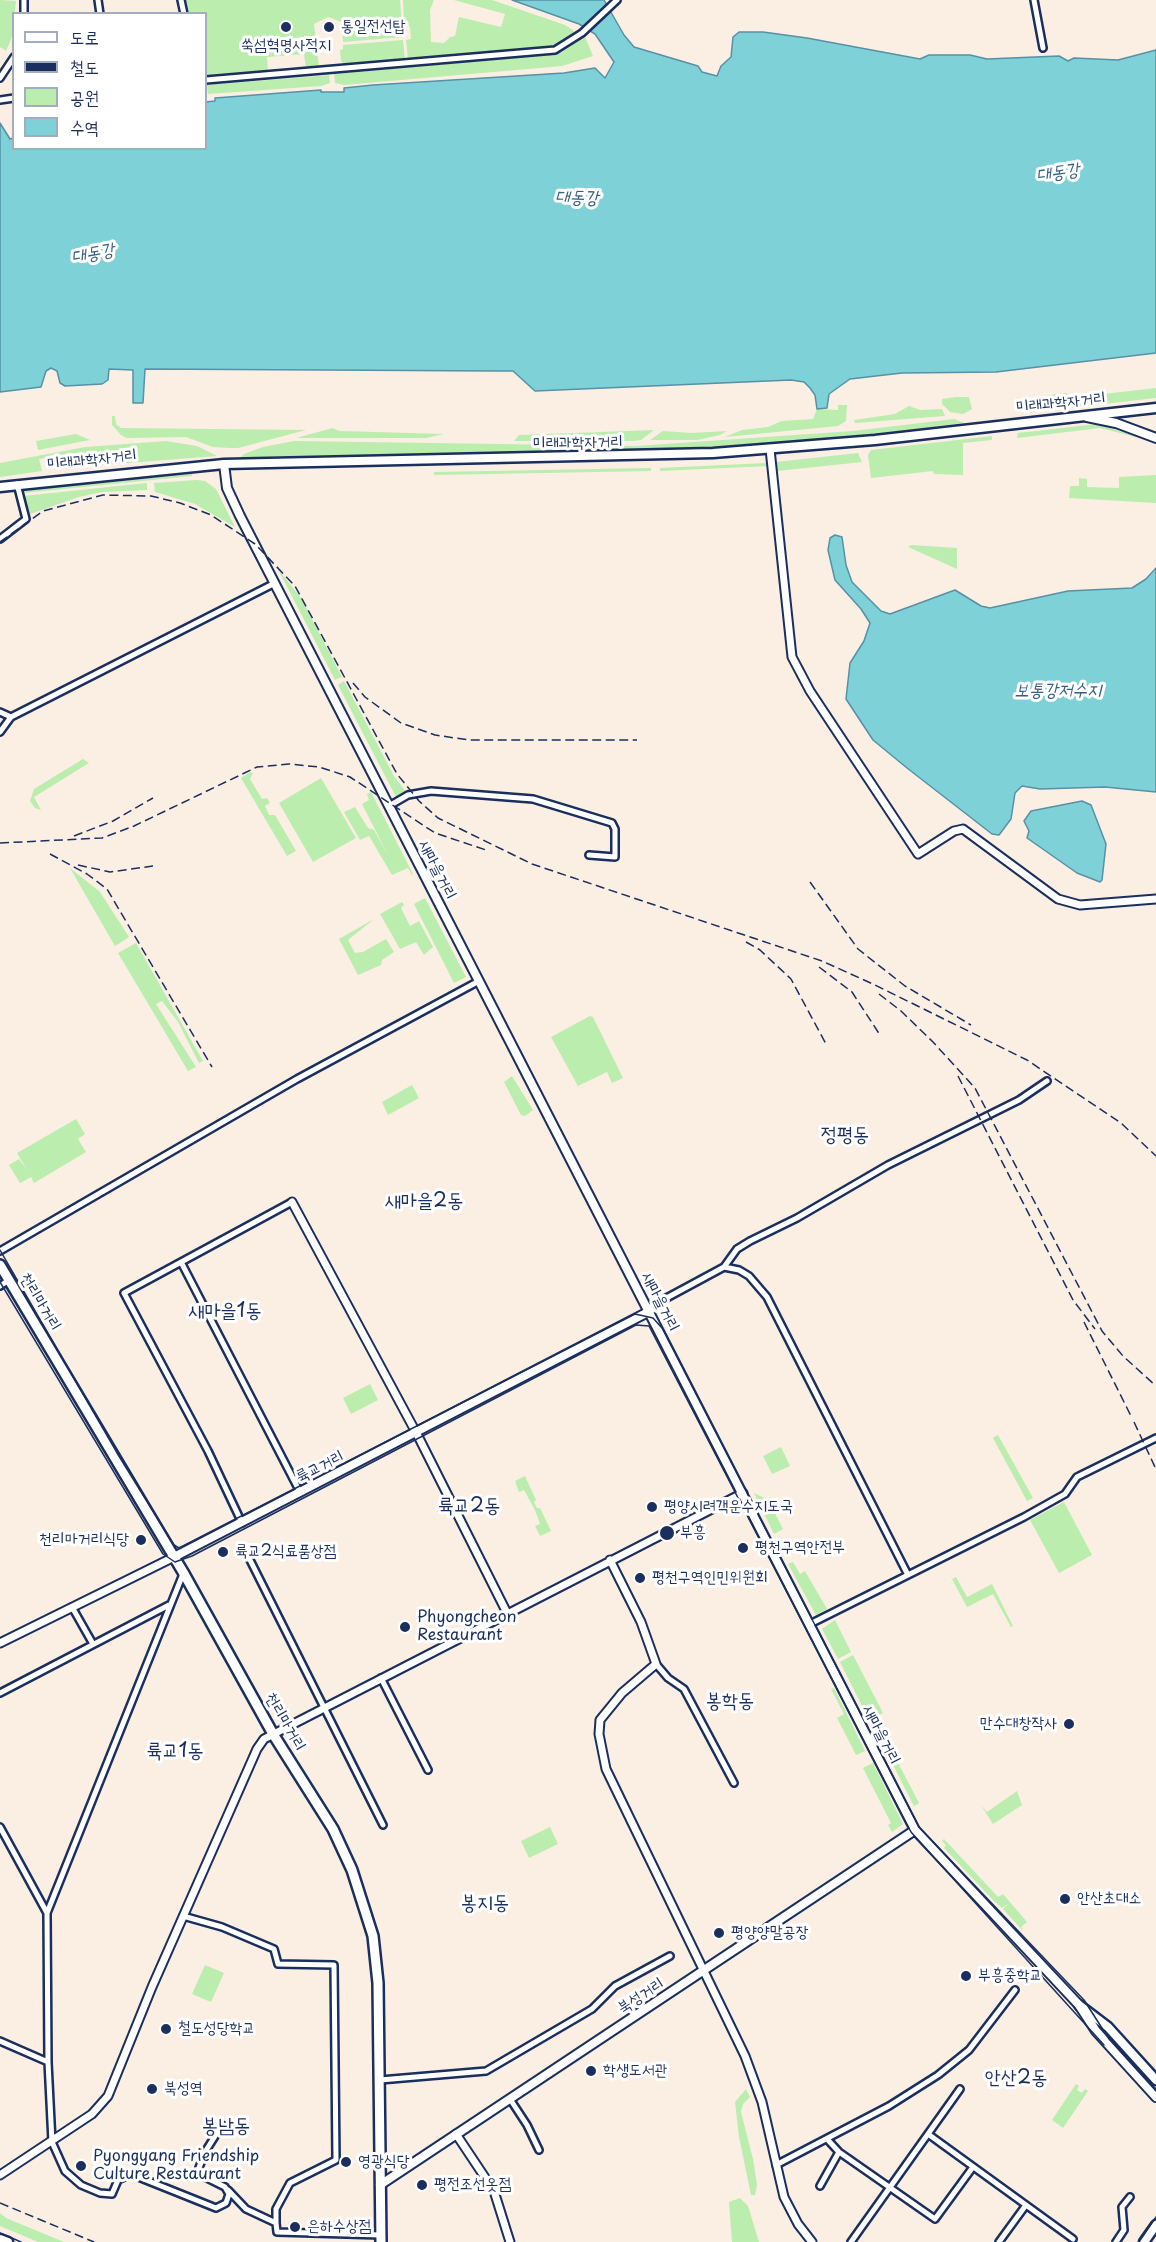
<!DOCTYPE html>
<html>
<head>
<meta charset="utf-8">
<style>
  body { margin:0 }
  #map { position:relative; width:1156px; height:2242px; overflow:hidden; background:#faefe2; font-family:"Playpen Sans","Poor Story",sans-serif }
  canvas { display:block }
  .legend { position:absolute; left:12px; top:12px; width:195px; height:138px; box-sizing:border-box; background:#fff; border:2px solid #a4acbf; margin:0; padding:8px 10px; list-style:none; font-size:18px; color:#1b2f5e }
  .legend li { display:flex; align-items:center; gap:12px; height:30px }
  .legend b { width:30px; border:2px solid #a4acbf }
</style>
</head>
<body>
<div id="map">
<canvas width="1156" height="2242"></canvas>
<ul class="legend">
<li><b style="height:8px;background:#fff"></b>도로</li>
<li><b style="height:8px;background:#1b2f5e"></b>철도</li>
<li><b style="height:16px;background:#baedae"></b>공원</li>
<li><b style="height:16px;background:#7fd1d8"></b>수역</li>
</ul>
</div>
<script>
const c = document.querySelector('canvas').getContext('2d');
c.lineJoin = 'round';
function paint(path, color) { c.fillStyle = color; c.fill(path, 'evenodd'); }
const toPath = rows => new Path2D(rows.map(r => 'M' + r).join(''));
function stroke(path, color, width, dash) { c.strokeStyle = color; c.lineWidth = width; c.lineCap = dash ? 'butt' : 'round'; c.setLineDash(dash || []); c.stroke(path); }
function label(font, color, halo, rows, align = 'center') {
  c.font = font + ' "Playpen Sans","Poor Story",sans-serif'; c.lineWidth = 6; c.setLineDash([]); c.textBaseline = 'middle'; c.strokeStyle = halo; c.fillStyle = color; for (const [text, x, y, turn = 0] of rows) {
    c.save(); c.translate(x, y); c.rotate((+turn || 0) * Math.PI / 180); c.textAlign = isNaN(turn) ? turn : align; if (halo) c.strokeText(text, 0, 0); c.fillText(text, 0, 0); c.restore();
  }
}
const green = toPath([
  [0,0,16,1,12,37,6,51,0,47],
  [186,0,400,0,403,37,343,42,342,22,328,17,314,24,319,67,306,69,304,54,267,57,268,72,206,77,206,14,189,13],
  [403,0,434,0,430,10,431,42,444,43,450,37,455,36,459,17,501,27,505,14,454,0,492,0,565,25,574,31,572,36,564,42,543,48,408,60,406,40,411,39,410,28,408,22,404,22],
  [585,37,593,56,562,66,344,85,335,83,334,74,549,55,562,52],
  [403,40,405,60,345,65,341,61,340,50,343,49,343,45],
  [329,75,330,83,321,86,208,94,207,85],
  [1156,388,1156,398,1025,413,1025,410,1050,395,1067,393,1069,398],
  [956,397,969,397,972,409,963,414,950,412,942,404,942,399],
  [838,405,847,405,846,421,838,426,725,437,742,430,768,427,782,421,813,419,817,409,838,410],
  [909,406,920,410,942,409,945,416,855,423,854,420,895,414],
  [112,416,115,416,116,424,121,428,306,430,238,448,230,448,213,447,186,437,127,438,121,435,112,425],
  [954,419,964,423,813,442,734,447,240,458,244,454,263,447,294,441,636,446,853,431],
  [1097,424,1148,440,1100,428,1017,438,1018,433],
  [333,428,339,431,444,434,426,438,296,438],
  [654,430,641,440,633,441,514,441,519,435],
  [663,431,691,433,727,431,720,435,697,440,650,440],
  [76,434,90,440,38,450,36,441],
  [992,436,992,440,963,443,963,475,934,474,933,471,871,478,868,455,871,450],
  [166,441,197,446,217,456,76,467,75,462,84,460,82,452,39,459,42,471,0,477,0,463,85,447],
  [858,453,862,462,777,471,776,462],
  [767,463,769,466,660,471,660,468],
  [651,468,651,471,434,475,434,472],
  [192,474,192,476,23,493,22,490],
  [1156,475,1156,503,1069,498,1070,486,1079,486,1079,478,1087,479,1087,487,1119,488,1119,477],
  [197,480,205,481,216,489,235,527,195,504,155,492,154,483],
  [147,483,147,490,102,492,79,497,30,514,23,496],
  [911,545,957,548,957,569,908,547],
  [278,569,301,598,342,677,335,680],
  [344,681,394,776,406,792,396,797,338,685],
  [83,759,89,763,34,797,41,810,35,808,30,801,34,789],
  [250,772,253,773,250,779,262,799,267,798,270,803,265,806,269,815,275,815,296,851,287,856,241,778],
  [321,778,356,838,313,862,279,803],
  [371,792,413,874,412,875,408,868,392,875,369,836,360,840,344,812,355,807,368,828,374,830,389,857,362,804,369,800,367,794],
  [70,868,100,892,129,937,115,946],
  [425,898,466,977,454,983,414,904],
  [402,902,404,905,401,908,410,926,419,921,433,947,424,955,416,942,400,949,380,914],
  [374,919,348,940,355,953,363,952,386,939,394,952,382,960,381,965,358,975,339,939],
  [136,943,203,1061,199,1063,178,1022,162,1001,156,1004,196,1067,188,1071,118,953],
  [590,1016,593,1017,623,1078,612,1083,607,1072,578,1086,551,1037],
  [512,1076,533,1110,525,1116,521,1115,504,1082],
  [412,1085,419,1098,388,1115,382,1102],
  [76,1119,85,1134,78,1139,86,1152,34,1183,31,1177,20,1183,9,1165,19,1159,27,1170,17,1153],
  [370,1384,378,1400,351,1414,343,1398],
  [998,1435,1033,1498,1027,1501,993,1438],
  [781,1447,790,1466,772,1474,763,1456],
  [525,1476,536,1500,534,1502,537,1508,540,1508,551,1531,540,1536,535,1526,540,1524,535,1510,524,1490,519,1492,515,1481],
  [754,1493,768,1500,783,1529,774,1534],
  [1064,1502,1092,1555,1059,1573,1030,1520],
  [793,1562,800,1574,805,1571,827,1609,816,1615,788,1564],
  [956,1577,967,1597,992,1584,1013,1626,1011,1627,993,1594,967,1607,952,1579],
  [835,1620,851,1652,838,1659,822,1629],
  [853,1655,883,1713,869,1720,840,1662],
  [834,1688,865,1751,856,1755,837,1718,844,1714,831,1689],
  [883,1724,882,1732,919,1803,914,1806,874,1728],
  [873,1763,903,1824,892,1832,888,1825,891,1823,863,1768],
  [1017,1791,1022,1805,993,1824,981,1805,987,1812],
  [550,1827,558,1844,529,1858,521,1841],
  [944,1839,998,1897,1003,1894,1027,1922,1021,1927,1023,1931,1003,1909,1008,1904,1002,1908,993,1900,944,1848,946,1845,942,1841],
  [205,1965,224,1973,211,2002,192,1994],
  [1076,2084,1079,2086,1077,2090,1082,2093,1085,2089,1088,2091,1063,2128,1052,2120],
  [746,2089,750,2097,743,2104,741,2112,753,2159,757,2185,755,2195,751,2195,739,2137,735,2102],
  [740,2198,748,2206,759,2242,732,2242,729,2202],
  [0,2213,6,2218,64,2242,38,2242,0,2226]
]);
const water = toPath([
  [512,0,604,0,624,35,634,47,698,66,702,72,717,76,721,66,731,57,733,37,739,32,763,32,807,38,920,59,929,55,970,55,987,59,1059,56,1068,61,1074,58,1118,60,1156,50,1156,353,996,372,902,373,850,379,829,394,827,408,817,409,815,395,810,388,804,382,791,380,535,391,513,371,499,371,145,369,143,403,133,403,133,370,109,369,108,380,102,384,65,386,60,383,57,371,51,368,46,371,41,387,0,392,0,123,10,139,13,138,14,148,206,148,206,102,215,101,215,98,321,90,321,92,344,92,344,88,373,85,564,73,595,68,605,78,614,62,595,34,579,24,512,0],
  [835,535,842,537,846,565,852,582,881,611,890,614,955,590,981,606,990,608,1068,591,1132,588,1146,579,1156,568,1156,792,1105,787,1040,789,1022,786,1015,793,1011,819,999,835,992,834,907,768,873,740,846,699,850,663,864,641,870,623,861,609,835,580,828,550,830,538,835,535],
  [1082,801,1091,805,1106,844,1102,880,1100,882,1077,873,1027,838,1029,831,1024,821,1031,811,1082,801]
]);
const minor = toPath([
  [24,0,24,14],
  [98,0,100,14],
  [181,0,184,14],
  [1034,0,1043,48],
  [0,78,14,57],
  [206,80,555,50,582,33,617,0],
  [0,100,14,98],
  [0,539,26,519,17,484],
  [0,712,11,717],
  [0,732,11,717,275,583],
  [389,806,408,795,431,791,533,799,612,823,615,829,615,857,589,855],
  [0,1251,297,1079,479,981],
  [181,1262,300,1492],
  [724,1267,739,1270,749,1276,767,1297,908,1575],
  [0,1286,9,1280],
  [648,1308,724,1267,737,1249,750,1241,797,1218,888,1165,1019,1100,1047,1081],
  [1079,1476,1156,1438],
  [242,1523,208,1451,124,1293,292,1202],
  [246,1552,383,1825],
  [183,1574,47,1913,48,2062,52,2142,65,2171,81,2185,100,2193,112,2194,118,2180,131,2174,216,2208,226,2203,229,2194,225,2187,197,2173,205,2152,222,2125],
  [72,1607,93,1644],
  [810,1624,1024,1517,1065,1494,1077,1477],
  [656,1664,668,1678,684,1689,734,1783],
  [381,1678,428,1770],
  [0,1693,169,1605],
  [0,1827,47,1913],
  [183,1916,222,1927,274,1949,278,1964,334,1965,336,2160,290,2183,276,2209,276,2223],
  [0,2041,48,2062],
  [380,2080,486,2071,592,2009,615,1986,670,1956],
  [510,2099,527,2125,539,2150],
  [928,2134,1073,2239],
  [827,2139,839,2152,935,2219,973,2167],
  [776,2165,889,2106,938,2075,969,2050,1015,1990],
  [820,2186,839,2152],
  [228,2190,246,2209,276,2223,277,2232,381,2235],
  [851,2242,960,2089],
  [999,2242,1026,2205],
  [1116,2242,1124,2230,1122,2207,1130,2197]
]);
const tertiary = toPath([
  [770,449,792,657,810,691,918,854,954,831,963,829,1058,899,1080,905,1156,899],
  [292,1202,419,1438,507,1613],
  [610,1560,641,1622,656,1664,622,1693,600,1720,599,1734,606,1769,745,2056,762,2102,784,2197,798,2224,812,2242],
  [0,1643,174,1557],
  [456,2134,494,2191,510,2242],
  [0,2175,92,2114,108,2096,152,1987,257,1749,264,1739,743,1493]
]);
const secondary = toPath([
  [1087,417,1116,423,1156,438],
  [224,464,227,488,240,516,915,1830,1079,2005,1096,2031,1156,2097],
  [174,1557,650,1311],
  [380,2185,915,1830]
]);
const primary = toPath([
  [0,487,224,464,713,453,875,440,1156,408],
  [1079,2005,1108,2027,1156,2080],
  [0,2239,8,2242],
  [1144,2242,1156,2225]
]);
const trunk = toPath([
  [0,1265,183,1572,273,1734,333,1829,352,1870,373,1936,378,1983,381,2242]
]);
const tram = toPath([
  [0,1250,117,1453,174,1545,179,1548,635,1314,653,1318,662,1328,919,1827,1084,2000,1109,2039,1156,2091],
  [0,1282,163,1554,175,1562,192,1556,636,1325,649,1326,911,1832,1104,2045],
  [0,2233,21,2242],
  [1139,2242,1156,2217]
]);
const rail = toPath([
  [0,542,43,511,103,495,151,496,180,503,211,515,255,544,295,586,397,774,419,801,438,818,532,864,822,961,875,985,1027,1060,1121,1123,1156,1156],
  [353,683,365,697,401,723,435,735,469,740,637,740],
  [74,836,113,821,153,798],
  [0,843,102,838,134,826,257,767,289,764,319,767,350,777,435,833,489,851],
  [50,854,87,874,107,889,212,1067],
  [78,865,110,872,153,866],
  [810,882,858,949,905,986,971,1025],
  [746,942,760,950,791,979,826,1044],
  [819,967,852,992,880,1035],
  [879,994,901,1011,933,1042,975,1088,1102,1331,1123,1356,1156,1386],
  [958,1076,1073,1300,1095,1329],
  [1084,1322,1131,1416],
  [1134,1422,1155,1467],
  [0,2203,94,2242]
]);
const markers = [
  [286,27,6,"#1b2f5e"],
  [329,27,6,"#1b2f5e"],
  [652,1507,6,"#1b2f5e"],
  [667,1533,8,"#1b2f5e"],
  [141,1540,6,"#1b2f5e"],
  [743,1548,6,"#1b2f5e"],
  [223,1552,6,"#1b2f5e"],
  [640,1578,6,"#1b2f5e"],
  [405,1627,6,"#1b2f5e"],
  [1069,1724,6,"#1b2f5e"],
  [1065,1899,6,"#1b2f5e"],
  [719,1933,6,"#1b2f5e"],
  [966,1976,6,"#1b2f5e"],
  [166,2029,6,"#1b2f5e"],
  [591,2071,6,"#1b2f5e"],
  [152,2089,6,"#1b2f5e"],
  [346,2162,6,"#1b2f5e"],
  [81,2166,6,"#1b2f5e"],
  [422,2185,6,"#1b2f5e"],
  [295,2227,6,"#1b2f5e"]
];
const poiNames = [
  ["통일전선탑",341,27],
  ["쑥섬혁명사적지",286,46,"center"],
  ["평양시려객운수지도국",664,1507],
  ["부흥",680,1533],
  ["천리마거리식당",129,1540,"right"],
  ["평천구역안전부",755,1548],
  ["륙교2식료품상점",235,1552],
  ["평천구역인민위원회",652,1578],
  ["Phyongcheon",417,1618],
  ["Restaurant",417,1636],
  ["만수대창작사",1057,1724,"right"],
  ["안산초대소",1077,1899],
  ["평양양말공장",731,1933],
  ["부흥중학교",978,1976],
  ["철도성당학교",178,2029],
  ["학생도서관",603,2071],
  ["북성역",164,2089],
  ["Pyongyang Friendship",93,2157],
  ["Culture Restaurant",93,2175],
  ["영광식당",358,2162],
  ["평전조선옷점",434,2185],
  ["은하수상점",307,2227]
];
const streetNames = [
  ["미래과학자거리",1061,403,-6],
  ["미래과학자거리",578,443,-1],
  ["미래과학자거리",92,460,-6],
  ["새마을거리",437,870,63],
  ["천리마거리",40,1302,59],
  ["새마을거리",660,1302,63],
  ["륙교거리",320,1467,-27],
  ["천리마거리",285,1722,60],
  ["새마을거리",881,1735,63],
  ["북성거리",641,1996,-33]
];
const waterNames = [
  ["대동강",1058,173,-8],
  ["대동강",577,198,2],
  ["대동강",93,254,-10],
  ["보통강저수지",1058,691]
];
const quarterNames = [
  ["정평동",845,1135],
  ["새마을2동",424,1201],
  ["새마을1동",225,1311],
  ["륙교2동",469,1506],
  ["봉학동",730,1701],
  ["륙교1동",175,1751],
  ["봉지동",485,1903],
  ["안산2동",1016,2078],
  ["봉남동",226,2126]
];
paint(green, '#baedae');
paint(water, '#7fd1d8');
stroke(water, '#5790a7', 1.5);
stroke(minor, '#1b2f5e', 10);
stroke(tertiary, '#1b2f5e', 11);
stroke(secondary, '#1b2f5e', 12);
stroke(primary, '#1b2f5e', 13);
stroke(trunk, '#1b2f5e', 14);
stroke(minor, '#fff', 5);
stroke(tertiary, '#fff', 7);
stroke(secondary, '#fff', 8);
stroke(primary, '#fff', 8);
stroke(trunk, '#fff', 9);
stroke(tram, '#1b2f5e', 1.5);
stroke(rail, '#1b2f5e', 1.5, [9, 4.5]);
for (const [x, y, r, color] of markers) { const dot = new Path2D(); dot.arc(x, y, r, 0, 2 * Math.PI); c.fillStyle = color; c.fill(dot); stroke(dot, '#fff', 2); }
label('16px', '#1b2f5e', '#fff', poiNames, 'left');
label('16px', '#1b2f5e', '#fff', streetNames);
label('italic 18px', '#396083', '#fff', waterNames);
label('20px', '#1b2f5e', '#fff', quarterNames);
</script>
</body>
</html>
